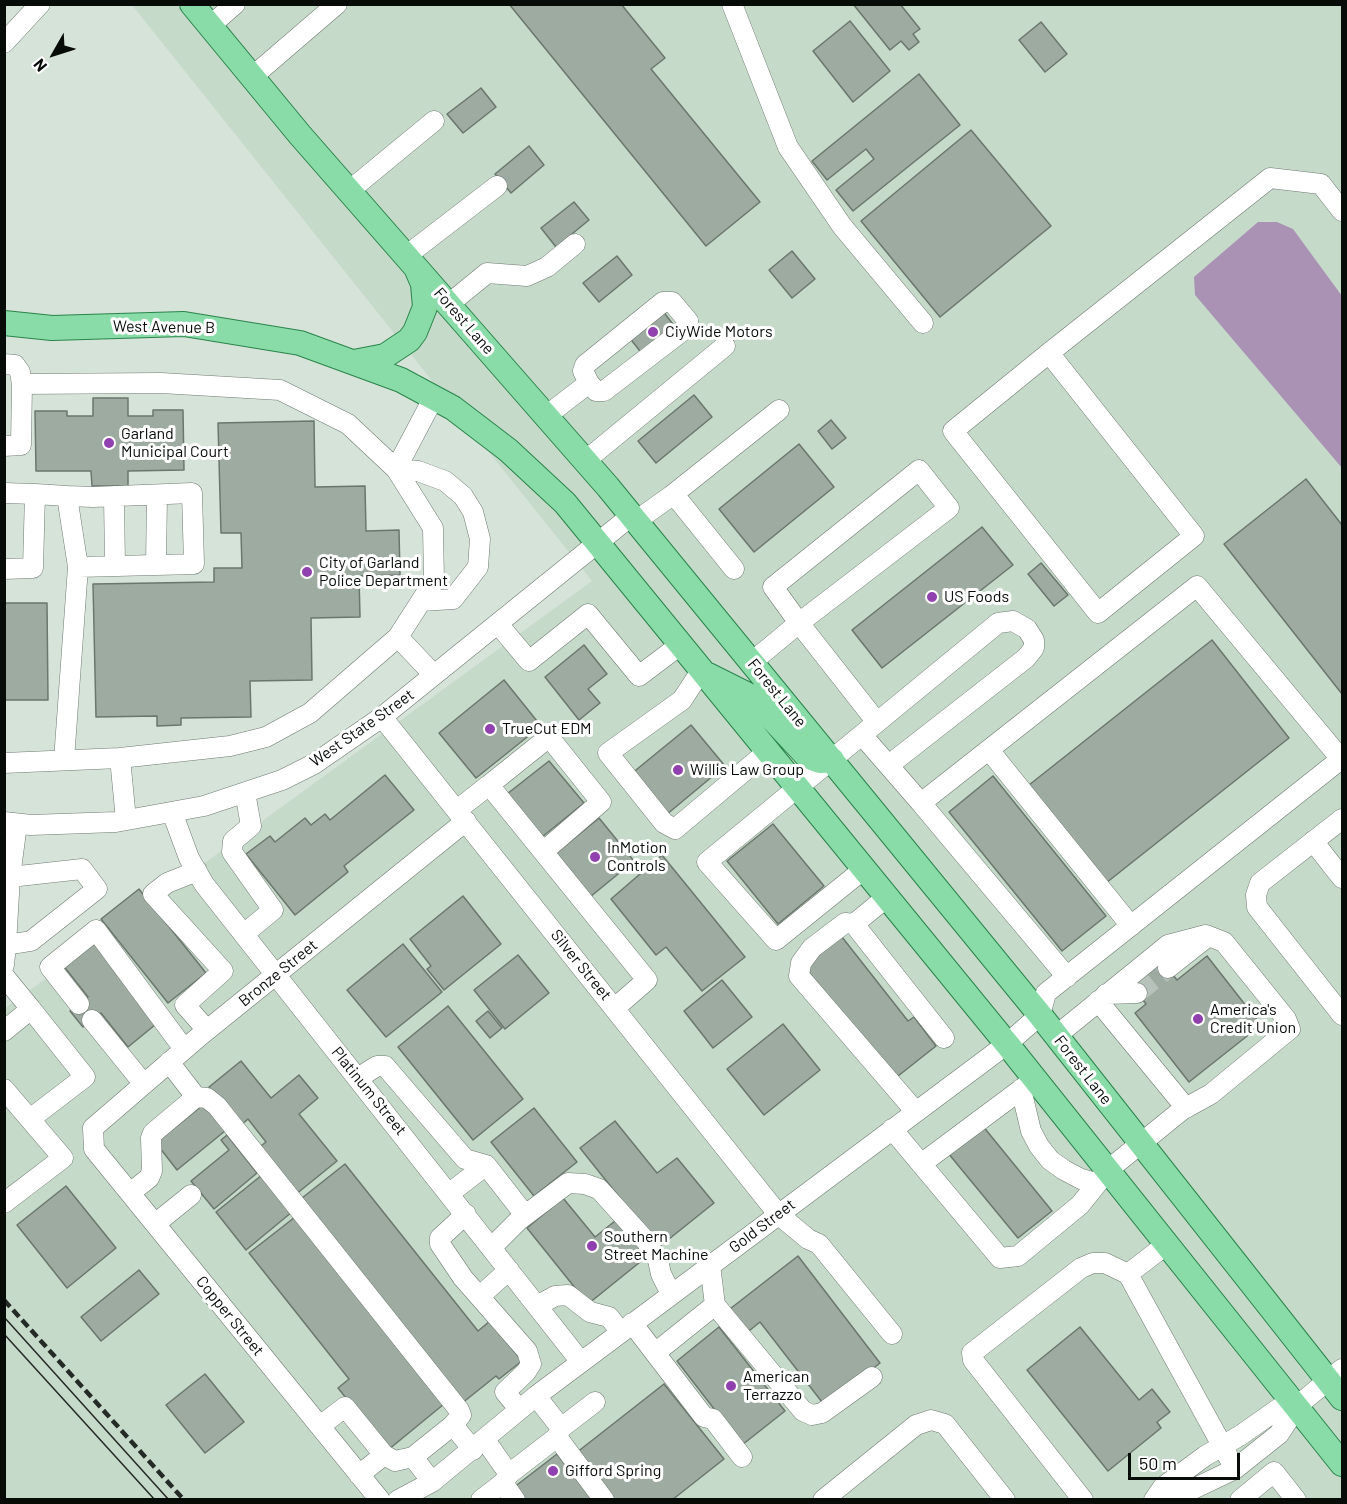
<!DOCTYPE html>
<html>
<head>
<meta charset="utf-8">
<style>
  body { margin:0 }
  #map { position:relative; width:1347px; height:1504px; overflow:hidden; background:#d6e3d9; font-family:Barlow,sans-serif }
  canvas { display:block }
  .frame { position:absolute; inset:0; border:6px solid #080c09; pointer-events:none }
  .north { position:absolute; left:24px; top:24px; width:60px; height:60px; -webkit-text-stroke:4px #fff; paint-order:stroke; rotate:231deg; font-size:16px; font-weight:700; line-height:24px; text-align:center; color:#080c09 }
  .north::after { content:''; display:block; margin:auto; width:21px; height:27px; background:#080c09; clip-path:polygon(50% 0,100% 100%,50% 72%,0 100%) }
  .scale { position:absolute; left:1128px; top:1453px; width:112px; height:27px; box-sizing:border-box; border:3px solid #080c09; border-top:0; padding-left:8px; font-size:18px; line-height:21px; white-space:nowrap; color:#080c09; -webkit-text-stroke:4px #fff; paint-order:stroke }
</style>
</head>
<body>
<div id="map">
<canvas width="1347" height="1504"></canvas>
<div class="frame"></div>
<div class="north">N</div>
<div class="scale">50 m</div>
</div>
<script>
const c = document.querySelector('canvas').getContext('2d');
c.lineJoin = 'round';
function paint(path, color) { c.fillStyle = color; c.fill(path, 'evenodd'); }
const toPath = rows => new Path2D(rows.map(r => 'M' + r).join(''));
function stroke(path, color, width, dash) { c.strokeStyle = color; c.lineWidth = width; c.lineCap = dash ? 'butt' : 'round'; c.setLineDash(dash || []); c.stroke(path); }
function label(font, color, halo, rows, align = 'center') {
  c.font = font + ' Barlow,sans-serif'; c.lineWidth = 6; c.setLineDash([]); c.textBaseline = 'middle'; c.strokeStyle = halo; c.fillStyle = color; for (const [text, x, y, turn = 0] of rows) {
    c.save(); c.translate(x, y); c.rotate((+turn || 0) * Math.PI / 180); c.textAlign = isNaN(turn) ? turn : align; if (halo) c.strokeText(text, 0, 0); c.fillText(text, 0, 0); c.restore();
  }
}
const built = toPath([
  [132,5,1342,5,1342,1499,5,1499,4,1009,592,581]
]);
const water = toPath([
  [1258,222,1277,222,1293,229,1342,296,1342,468,1195,295,1194,277]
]);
const building = toPath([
  [509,4,621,4,665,58,651,69,760,202,706,246,509,4],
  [853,4,900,4,920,29,913,34,919,42,909,50,901,41,890,50,853,4],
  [850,21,890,71,853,102,813,51,850,21],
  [1041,22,1067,54,1045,72,1019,40,1041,22],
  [919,74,960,125,853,211,836,190,874,159,866,149,827,180,812,161,919,74],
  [481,88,496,107,463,133,447,114,481,88],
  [971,130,1051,226,940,317,861,221,971,130],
  [529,146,544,165,511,193,495,174,529,146],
  [574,202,589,220,556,247,541,228,574,202],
  [792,251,815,279,792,298,769,270,792,251],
  [617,256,632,275,599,302,583,283,617,256],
  [662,310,676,328,643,355,629,337,662,310],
  [694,395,712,417,656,463,638,441,694,395],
  [93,398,128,398,128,416,153,416,153,410,183,410,184,470,128,471,128,486,92,486,91,471,36,471,35,411,67,411,67,416,93,416,93,398],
  [831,420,846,438,832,449,818,431,831,420],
  [314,421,315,487,365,486,366,531,399,530,400,575,359,576,360,617,311,618,312,680,250,681,251,717,181,718,181,725,157,726,157,716,96,717,93,584,214,582,214,568,242,568,241,533,221,533,218,423,314,421],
  [799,444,834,487,754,552,719,509,799,444],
  [1306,479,1342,525,1342,694,1224,544,1306,479],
  [982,527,1013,565,882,668,852,630,982,527],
  [1041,563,1068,595,1054,606,1028,574,1041,563],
  [4,603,47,603,48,700,4,700,4,603],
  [1212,640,1289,738,1106,883,1029,785,1212,640],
  [584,645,607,674,588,689,600,703,579,720,545,677,584,645],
  [504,680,541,726,476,778,439,733,504,680],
  [691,725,725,766,666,815,631,774,691,725],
  [549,761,584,803,542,837,507,794,549,761],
  [385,775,414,810,344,866,348,872,295,915,246,854,270,836,275,842,305,818,311,825,325,814,330,820,385,775],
  [993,776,1106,916,1062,951,949,812,993,776],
  [599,818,634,861,590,897,555,854,599,818],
  [773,824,824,886,778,924,727,861,773,824],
  [662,855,745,957,702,991,666,947,656,955,611,899,662,855],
  [139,889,206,973,168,1003,101,919,139,889],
  [463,896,501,944,444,990,427,969,431,966,410,939,463,896],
  [95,937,161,1020,128,1047,101,1013,83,1027,70,1011,88,997,62,964,95,937],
  [842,937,908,1021,914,1017,936,1046,893,1080,804,966,842,937],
  [403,944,442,992,386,1037,347,990,403,944],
  [518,955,549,993,505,1029,474,990,518,955],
  [1207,956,1261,1025,1189,1082,1135,1013,1146,1004,1130,984,1161,960,1177,980,1207,956],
  [722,980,752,1017,713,1048,684,1011,722,980],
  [448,1006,523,1099,473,1140,398,1047,448,1006],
  [488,1011,502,1028,490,1038,476,1021,488,1011],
  [783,1024,820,1070,764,1115,727,1069,783,1024],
  [241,1061,271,1098,299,1075,318,1098,299,1114,337,1161,295,1195,257,1149,266,1142,248,1119,240,1126,209,1087,241,1061],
  [204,1104,225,1131,177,1170,156,1143,204,1104],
  [534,1108,577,1162,534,1196,491,1142,534,1108],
  [615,1121,657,1173,677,1158,714,1203,659,1247,580,1148,615,1121],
  [982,1125,1052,1211,1018,1238,948,1153,982,1125],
  [227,1135,257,1173,214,1209,191,1181,229,1150,221,1140,227,1135],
  [345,1164,478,1331,490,1321,522,1361,499,1379,496,1376,461,1404,297,1202,345,1164],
  [262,1175,292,1212,246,1250,216,1212,262,1175],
  [66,1186,116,1248,67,1288,17,1225,66,1186],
  [563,1198,595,1237,620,1217,650,1254,588,1304,527,1228,563,1198],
  [295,1217,444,1404,388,1450,338,1388,349,1379,249,1253,295,1217],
  [798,1256,880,1363,825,1406,760,1322,744,1335,726,1312,798,1256],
  [139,1270,159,1294,101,1341,81,1317,139,1270],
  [719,1327,785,1411,742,1445,677,1361,719,1327],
  [1080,1327,1139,1400,1152,1389,1170,1412,1157,1422,1161,1428,1108,1471,1027,1370,1080,1327],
  [205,1374,244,1422,205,1453,166,1405,205,1374],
  [664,1384,724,1459,672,1500,612,1500,576,1453,664,1384],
  [557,1454,593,1500,523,1500,513,1488,557,1454]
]);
const minorTunnel = toPath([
  [1137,993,1168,968]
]);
const minor = toPath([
  [732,4,788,147,842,226,923,323],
  [210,26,235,4],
  [4,43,40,4],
  [252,77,337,4],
  [349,191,434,121],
  [406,256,497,186],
  [449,304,487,273,527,276,547,267,575,244],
  [1049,353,1194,536,1098,613,953,431,1049,353,1270,178,1321,184,1342,211],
  [4,364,15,365,20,372,22,384],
  [546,416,589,383,596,391,604,391,685,329,688,321,672,302,663,302,585,365,583,371,589,383],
  [4,446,21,445,22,384,161,383,280,390,348,424,396,469,418,471,445,481,463,496,473,512,480,539,478,567,453,599,421,601],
  [585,461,725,346],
  [4,493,35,494,67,496,93,497,192,493,194,564,78,567,67,496],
  [114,496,115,566],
  [671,496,779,410],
  [636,521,671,496,680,502,734,569],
  [156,565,157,495],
  [4,569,33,568,35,494],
  [498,624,529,661,588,614,639,676,680,645],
  [398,637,434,581,433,528,396,469,434,397],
  [752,662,799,623,773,587,919,470,949,508,799,623,876,721],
  [701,671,682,700,608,753,664,823,675,829,767,752],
  [382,717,778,1214,808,1239,819,1244,892,1334],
  [989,750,1131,926],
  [120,758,230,746,266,737,310,713,398,637,434,675],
  [64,760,78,567],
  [4,763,120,758,126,820],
  [489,785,549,737,601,802,544,851],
  [921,803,1067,977],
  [457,810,489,785,647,980,616,1007],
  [172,812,189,858,204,884,581,1362],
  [1342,819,1260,883,1256,895,1257,907,1342,1015],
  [4,822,31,825,116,822,204,806,282,780,314,764,382,717,631,516],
  [1313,841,1342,878],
  [864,869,776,940,707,862,998,623,1013,621,1027,629,1034,640,1034,648,1026,658,889,765],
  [197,871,167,883,153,894,223,971,185,1005,207,1030],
  [4,875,10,877,17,824],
  [887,897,854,924,944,1038],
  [854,924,845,923,812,948,801,963,799,976,916,1112],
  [244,934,273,910,232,852,233,841,251,826,245,792],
  [4,965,6,945,10,877,82,869,97,889,31,941,6,945],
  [1168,968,1206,938],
  [4,976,31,1009,4,1031],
  [1106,994,1137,993],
  [1098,1001,1186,1108],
  [79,1004,50,967,96,930,184,1049],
  [92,1020,143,1083],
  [358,1078,377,1066,385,1066,465,1159,486,1165],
  [4,1089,63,1158,4,1203],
  [1021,1089,1031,1131,1039,1146,1050,1160,1064,1170,1081,1179,1096,1183],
  [196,1097,207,1098,217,1106,459,1410,461,1415,453,1425],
  [30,1119,85,1077,31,1009],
  [892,1129,1000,1258,1018,1256,1080,1205,1108,1170,1182,1110,1211,1094,1290,1029,1286,1019,1224,942,1206,935,1168,945,1056,1036],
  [921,1164,1035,1079],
  [130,1193,149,1178,152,1171,151,1138,153,1133,196,1097,169,1062],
  [450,1193,486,1165,525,1215],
  [466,1214,440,1238,440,1244,463,1278,527,1351,531,1364,526,1372,505,1392,519,1409],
  [155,1224,191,1195],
  [492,1247,519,1220,568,1183,585,1184,599,1189,646,1241,658,1260,661,1274,671,1294],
  [710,1265,715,1305,803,1411,812,1415,822,1413,872,1377],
  [1128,1274,1235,1469],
  [480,1296,509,1270],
  [537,1306,555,1296,568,1295,590,1312,609,1317,621,1332],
  [632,1323,704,1417,713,1419,742,1457],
  [655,1353,715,1305],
  [536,1396,561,1428,557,1437,604,1500],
  [320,1426,345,1407,384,1455],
  [561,1428,595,1402],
  [485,1440,509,1474],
  [359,1475,384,1455,395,1461,413,1457],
  [432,1482,413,1457,453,1425,473,1450],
  [503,1483,509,1474,557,1437],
  [380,1500,94,1149,93,1128,201,1035,466,821],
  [398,1500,432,1482,536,1396,1007,1044,1040,1015,1046,993,1341,759,1197,586,921,803,862,735],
  [481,1500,503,1483,515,1500],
  [823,1500,916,1425,931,1420,945,1424,1005,1500],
  [1083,1500,973,1360,972,1353,1081,1268,1093,1263,1105,1263,1128,1274,1167,1244],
  [1154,1500,1163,1487,1205,1456,1241,1435,1278,1409,1297,1406],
  [1170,1500,1235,1469,1279,1434,1297,1406,1342,1369],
  [1240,1500,1274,1472,1296,1500]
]);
const major = toPath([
  [192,4,300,135,608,487,1040,1015,1342,1398],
  [4,323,52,328,184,324,300,343,401,380,453,408,508,450,565,503,1007,1044,1342,1464],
  [354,362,385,356,409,340,415,332,425,307,423,284,417,270],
  [708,675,752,697,807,756,820,761,832,760]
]);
const tram = toPath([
  [4,1317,169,1500],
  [4,1334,155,1500]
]);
const rail = toPath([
  [4,1300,184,1500]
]);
const markers = [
  [653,332,6,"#9140b0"],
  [109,443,6,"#9140b0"],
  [307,572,6,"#9140b0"],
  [932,597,6,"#9140b0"],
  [490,729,6,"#9140b0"],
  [678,770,6,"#9140b0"],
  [595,857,6,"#9140b0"],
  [1198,1019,6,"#9140b0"],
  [592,1246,6,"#9140b0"],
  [731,1386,6,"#9140b0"],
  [553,1471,6,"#9140b0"]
];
const streetNames = [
  ["Forest Lane",464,321,49],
  ["West Avenue B",164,327,1],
  ["Forest Lane",777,693,51],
  ["West State Street",362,728,-35],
  ["Silver Street",581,965,51],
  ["Bronze Street",278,973,-39],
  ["Forest Lane",1083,1070,52],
  ["Platinum Street",369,1091,51],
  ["Gold Street",762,1226,-37],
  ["Copper Street",230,1316,51]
];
const poiNames = [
  ["CiyWide Motors",665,332],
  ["Garland",121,434],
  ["Municipal Court",121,452],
  ["City of Garland",319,563],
  ["Police Department",319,581],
  ["US Foods",944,597],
  ["TrueCut EDM",502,729],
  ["Willis Law Group",690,770],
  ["InMotion",607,848],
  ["Controls",607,866],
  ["America's",1210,1010],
  ["Credit Union",1210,1028],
  ["Southern",604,1237],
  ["Street Machine",604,1255],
  ["American",743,1377],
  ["Terrazzo",743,1395],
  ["Gifford Spring",565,1471]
];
paint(built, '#c6daca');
paint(water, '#aa92b5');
paint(building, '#9eaba1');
stroke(building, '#6b776d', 1.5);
stroke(minorTunnel, '#b7c3ba', 20, [20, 10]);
stroke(minor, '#6e7a70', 21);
stroke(major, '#29844a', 26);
stroke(minor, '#fff', 20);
stroke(major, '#89dca7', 24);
stroke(tram, '#242a26', 1.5);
stroke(rail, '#242a26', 4.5, [9, 4.5]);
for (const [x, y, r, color] of markers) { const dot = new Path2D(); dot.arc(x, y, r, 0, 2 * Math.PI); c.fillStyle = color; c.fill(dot); stroke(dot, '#fff', 2); }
label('16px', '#080c09', '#fff', streetNames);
label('16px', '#080c09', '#fff', poiNames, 'left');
</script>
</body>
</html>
